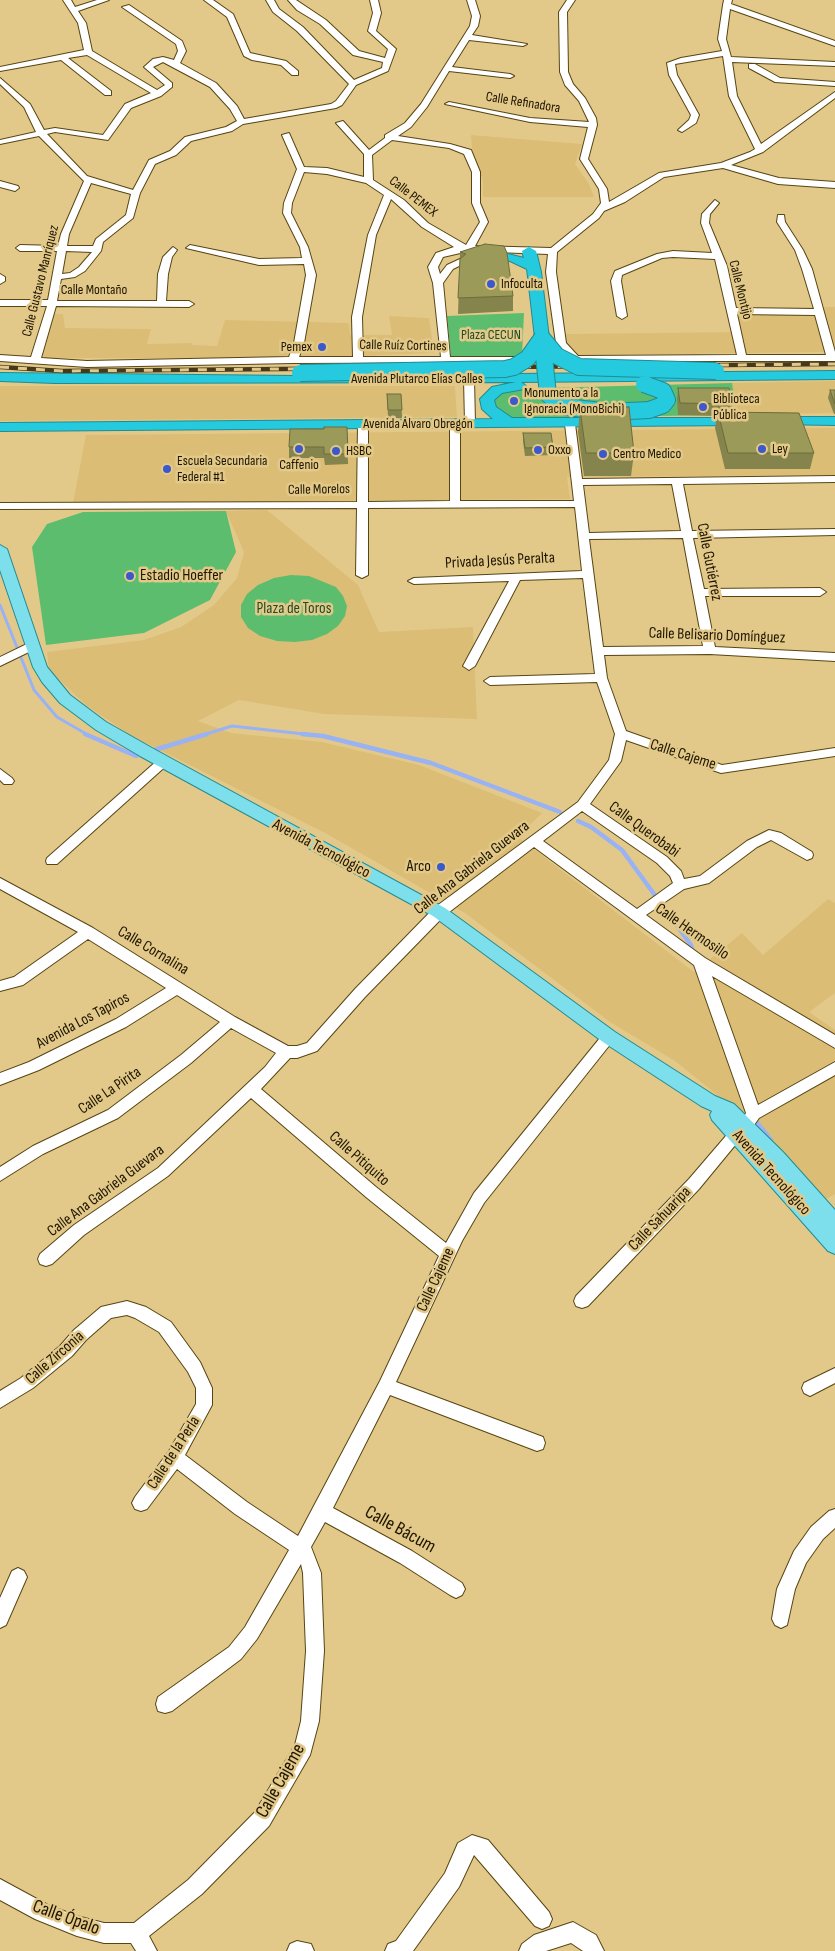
<!DOCTYPE html>
<html>
<head>
<meta charset="utf-8">
<style>
  body { margin:0 }
  canvas { display:block; background:#e3c989 }
</style>
</head>
<body>
<canvas width="835" height="1951"></canvas>
<script>
const c = document.querySelector('canvas').getContext('2d');
c.lineJoin = 'round';
function paint(path, color) { c.fillStyle = color; c.fill(path, 'evenodd'); }
const toPath = rows => new Path2D(rows.map(r => 'M' + r).join(''));
function stroke(path, color, width, dash) { c.strokeStyle = color; c.lineWidth = width; c.lineCap = dash ? 'butt' : 'round'; c.setLineDash(dash || []); c.stroke(path); }
function label(font, color, halo, rows, align = 'center') {
  c.font = font + ' "Sofia Sans Condensed",sans-serif'; c.lineWidth = 5; c.setLineDash([]); c.textBaseline = 'middle'; c.strokeStyle = halo; c.fillStyle = color; for (const [text, x, y, turn = 0] of rows) {
    c.save(); c.translate(x, y); c.rotate((+turn || 0) * Math.PI / 180); c.textAlign = isNaN(turn) ? turn : align; if (halo) c.strokeText(text, 0, 0); c.fillText(text, 0, 0); c.restore();
  }
}
const built = toPath([
  [471,135,582,144,575,164,589,184,594,197,483,197,483,181,472,149],
  [835,307,835,352,575,355,566,346,563,334,739,332,734,308],
  [53,314,63,314,65,328,151,329,147,344,193,343,192,345,217,346,225,320,349,323,350,335,392,335,389,316,429,318,434,353,306,358,40,358],
  [835,381,835,413,731,415,727,395,734,395,732,383],
  [0,386,455,386,457,417,0,421],
  [835,428,835,475,567,477,570,499,73,503,86,435],
  [267,510,358,585,379,632,473,627,477,719,324,714,239,700,198,721,231,733,322,742,419,765,542,813,518,837,694,972,742,933,763,955,828,899,835,903,835,993,809,1012,835,1030,835,1194,826,1199,761,1130,675,1061,610,1022,465,913,327,834,130,735,86,705,49,670,47,652,144,640,181,627,214,605,237,578,244,552,226,511]
]);
const green = toPath([
  [524,313,522,356,451,357,447,316],
  [732,383,734,395,727,395,730,415,511,418,492,407,494,395,506,389],
  [226,511,236,552,210,600,144,633,46,645,32,547,47,524,83,512],
  [291,575,309,576,336,587,343,596,347,606,345,616,338,626,327,634,312,640,295,642,277,641,260,636,248,628,241,617,241,605,247,594,258,585,274,578]
]);
const streamFar1 = toPath([
  [0,605,34,690,57,717,88,735],
  [203,735,232,726,313,735]
]);
const stream = toPath([
  [85,734,136,756,143,753],
  [302,734,323,736,431,763,560,812],
  [151,751,207,734],
  [578,821,591,827,622,850,691,945,693,953],
  [754,1119,771,1140]
]);
const minor = toPath([
  [63,0,71,0,75,7,97,0,109,0,78,11,86,23,92,51,157,90,165,85,144,67,153,59,163,57,174,60,178,51,176,44,122,7,129,5,182,41,186,51,180,63,216,83,237,106,244,119,331,104,336,101,349,84,297,31,273,12,266,0,274,0,279,9,303,27,354,80,382,68,383,62,353,55,320,24,297,10,288,0,296,0,326,20,359,51,385,58,388,49,368,31,373,13,370,0,378,0,381,13,376,31,396,49,388,71,356,85,342,105,336,108,243,124,232,131,191,141,176,155,155,164,140,193,133,218,103,242,101,251,85,271,75,277,61,279,57,301,157,301,158,274,163,257,173,247,177,250,172,257,168,274,166,301,189,301,194,304,189,307,56,306,41,358,87,361,289,357,294,343,306,275,304,264,259,265,186,248,190,245,259,259,302,258,300,247,283,213,284,203,297,169,282,135,289,133,304,167,327,168,364,177,364,154,336,123,343,121,369,150,385,138,385,135,405,123,421,104,470,26,472,16,467,0,475,0,480,16,478,26,472,35,527,44,523,46,469,40,452,67,510,74,514,76,510,78,449,71,427,107,411,127,398,136,450,144,471,150,480,172,480,203,488,222,475,246,551,248,593,214,601,203,599,189,580,159,588,127,530,122,445,104,449,102,530,118,589,122,579,101,565,85,560,72,559,12,567,0,575,0,567,12,568,72,573,84,585,98,596,118,597,125,588,159,607,189,609,202,659,173,721,163,750,152,755,149,729,96,723,56,675,64,677,75,699,115,696,123,682,132,678,130,689,120,691,115,669,75,667,63,681,58,722,51,718,39,723,5,724,0,732,0,731,4,835,41,835,46,730,9,726,39,731,57,835,62,835,66,732,62,737,96,761,144,835,92,835,98,763,152,731,165,779,178,835,182,835,188,778,184,723,168,664,177,625,202,604,211,599,218,557,252,556,272,566,343,578,356,737,355,715,259,673,257,662,258,622,275,621,281,627,316,622,319,617,316,611,281,615,271,657,254,673,251,712,253,701,223,702,214,715,200,719,203,710,214,709,223,727,266,736,308,814,309,802,269,795,250,777,222,778,215,784,215,785,222,803,250,812,269,835,352,835,361,560,361,560,357,567,356,556,343,546,272,548,254,469,251,443,257,438,267,440,274,447,265,473,253,481,255,453,269,443,283,450,357,527,357,532,360,530,362,293,363,87,367,0,361,0,355,31,357,47,306,0,306,0,300,48,300,57,251,20,251,16,248,20,245,58,246,61,234,84,181,39,136,0,144,0,140,36,132,24,107,0,84,0,78,30,104,44,130,55,128,103,135,125,104,151,93,87,55,68,58,111,91,111,95,105,95,61,60,0,71,0,67,84,50,78,23,63,0],
  [163,62,210,87,230,109,237,121,226,127,185,137,170,151,149,160,133,190,87,176,47,134,55,132,108,140,131,108,161,96,172,87,172,83,153,67,163,62],
  [392,140,449,148,464,154,472,172,472,203,480,222,466,245,428,223,404,200,373,180,372,155,392,140],
  [304,172,327,174,366,183,384,195,368,235,352,317,353,357,299,357,304,343,316,275,308,247,291,213,292,203,304,172],
  [91,183,131,194,126,215,96,239,93,246,67,246,69,234,91,183],
  [391,199,422,227,454,247,436,253,428,267,433,283,441,357,363,357,362,317,376,235,391,199],
  [66,251,92,252,79,267,70,273,62,274,66,251],
  [737,314,815,315,826,355,746,355,737,314],
  [204,0,213,0,233,14,250,53,286,61,298,71,298,75,292,75,281,65,252,60,244,56,227,17,204,0],
  [749,64,755,64,780,78,835,82,835,86,775,82,749,68,749,64],
  [0,181,18,186,19,188,15,191,0,187,0,181],
  [0,274,5,277,5,281,0,284,0,274],
  [469,376,474,379,475,423,470,426,465,423,464,379,469,376],
  [363,421,368,424,368,502,450,501,450,424,455,421,460,424,460,501,574,501,565,424,570,421,575,424,582,479,835,476,835,482,683,484,692,531,835,529,835,535,693,538,704,589,820,588,826,592,820,596,705,596,715,647,835,653,835,661,710,654,604,655,607,678,626,731,722,765,835,748,835,756,721,773,626,740,621,761,590,804,667,857,681,871,684,879,700,876,747,841,769,830,781,833,812,852,813,855,812,858,807,860,771,840,757,847,709,883,684,889,646,915,705,958,835,1035,835,1048,712,976,758,1105,835,1062,835,1075,759,1118,754,1125,749,1127,744,1125,742,1121,746,1113,694,965,534,847,444,916,365,997,317,1051,297,1058,290,1058,261,1089,376,1187,446,1243,474,1193,604,1033,609,1031,614,1033,616,1037,484,1203,462,1241,396,1382,543,1437,545,1443,543,1449,537,1451,390,1395,333,1508,412,1551,462,1583,465,1589,462,1595,456,1598,450,1595,400,1563,325,1522,311,1547,321,1573,324,1651,319,1721,310,1755,269,1826,202,1894,149,1936,157,1951,136,1951,131,1943,104,1943,77,1936,35,1919,0,1900,0,1879,48,1905,77,1916,104,1923,134,1923,188,1880,255,1812,295,1745,301,1721,306,1651,303,1573,301,1564,257,1639,241,1659,172,1711,165,1713,158,1711,156,1704,158,1697,229,1647,245,1627,289,1550,235,1514,177,1469,147,1509,141,1511,135,1509,132,1503,135,1497,169,1451,196,1404,196,1388,188,1372,159,1332,135,1318,127,1315,111,1318,86,1340,72,1356,33,1388,0,1408,0,1391,21,1378,60,1346,74,1330,101,1307,127,1301,146,1307,171,1322,200,1362,212,1388,212,1405,185,1455,247,1502,298,1536,380,1381,439,1256,366,1197,251,1098,168,1176,84,1235,52,1264,46,1266,40,1264,38,1259,40,1254,74,1225,158,1168,265,1067,276,1053,231,1028,191,1063,118,1118,43,1154,0,1181,0,1167,33,1146,108,1110,181,1055,220,1022,177,995,126,1027,39,1070,0,1085,0,1073,29,1062,116,1019,166,988,88,939,23,985,0,991,0,981,14,977,78,932,0,889,0,878,93,928,235,1017,288,1046,297,1046,307,1043,355,989,434,908,578,802,609,760,615,734,597,682,490,685,484,681,490,677,595,674,583,578,520,580,475,666,469,670,463,666,509,581,414,584,408,581,414,578,582,571,575,507,368,508,368,575,362,578,356,575,357,508,0,509,0,503,357,502,358,424,363,421],
  [672,484,681,531,589,533,583,485,672,484],
  [683,538,703,646,603,647,589,539,683,538],
  [582,811,657,863,670,876,673,883,637,909,543,841,582,811],
  [31,642,35,643,35,649,0,666,0,657,31,642],
  [163,758,167,759,169,762,167,765,57,864,47,864,46,861,47,858,159,759,163,758],
  [0,769,12,778,14,781,12,784,4,784,0,780,0,769],
  [736,1128,741,1130,743,1134,741,1138,699,1189,588,1306,582,1308,576,1306,574,1301,576,1296,689,1179,731,1130,736,1128],
  [835,1368,835,1383,810,1396,804,1393,802,1388,804,1383,835,1368],
  [835,1509,835,1528,823,1539,806,1563,795,1589,787,1625,781,1628,775,1625,772,1619,777,1589,794,1551,811,1527,829,1511,835,1509],
  [18,1568,24,1571,27,1577,6,1625,0,1628,0,1598,12,1571,18,1568],
  [472,1835,488,1840,549,1912,552,1919,549,1926,542,1929,535,1926,474,1855,459,1887,413,1951,385,1951,388,1944,396,1941,445,1873,458,1843,472,1835],
  [573,1922,596,1935,604,1951,583,1951,571,1943,546,1951,519,1951,522,1944,534,1935,573,1922],
  [297,1941,311,1944,314,1951,287,1951,290,1944,297,1941]
]);
const major = toPath([
  [0,545,7,549,47,667,70,695,106,722,152,748,445,908,615,1032,715,1096,734,1104,783,1152,835,1210,835,1254,828,1251,712,1120,710,1115,712,1111,701,1106,603,1042,433,916,140,756,96,730,60,703,42,682,33,667,0,570,0,545]
]);
const highway = toPath([
  [529,247,536,251,541,272,549,338,542,342,535,338,527,269,510,261,483,256,481,253,488,249,524,258,522,251,529,247],
  [835,371,835,379,521,382,526,386,524,389,502,393,494,400,496,407,512,418,748,418,750,421,743,425,0,431,0,423,493,419,482,409,480,399,492,387,516,382,55,383,0,381,0,373,299,376,835,371],
  [774,417,835,417,835,425,769,424,767,421,774,417]
]);
const rail = toPath([
  [0,367,62,371,835,364]
]);
const highwayBridge = toPath([
  [542,338,548,394,556,402,567,407,609,412,649,410,663,405,667,400,663,391,644,384],
  [542,338,557,356,579,367,716,371],
  [300,373,505,369,514,367,528,358,542,338]
]);
const wall = toPath([
  [485,244,513,296,513,311,458,314,460,252],
  [678,388,732,404,731,412,814,453,810,469,725,469,715,428,717,416,678,415,677,400],
  [830,390,835,390,835,414,834,414,828,398],
  [387,394,401,394,402,418,388,418],
  [580,409,634,453,631,476,584,476,578,432],
  [347,427,348,464,325,465,324,458,289,458,289,447,324,429],
  [523,433,553,447,553,455,525,456,523,441]
]);
const building = toPath([
  [485,244,504,246,507,253,513,296,458,298,460,259,466,254,460,252,485,244],
  [678,388,729,388,732,404,680,403,678,388],
  [830,390,835,390,835,404,830,390],
  [387,394,401,394,402,410,388,410,387,394],
  [629,407,634,453,586,453,580,409,629,407],
  [718,412,799,413,814,453,728,453,718,412],
  [324,427,347,427,348,454,324,454,324,447,289,447,290,429,324,429,324,427],
  [523,433,551,433,553,447,525,448,523,433]
]);
const markers = [
  [491,284,5,"#3b59cb"],
  [322,347,5,"#3b59cb"],
  [514,401,5,"#3b59cb"],
  [703,407,5,"#3b59cb"],
  [299,449,5,"#3b59cb"],
  [762,449,5,"#3b59cb"],
  [538,450,5,"#3b59cb"],
  [336,451,5,"#3b59cb"],
  [603,454,5,"#3b59cb"],
  [167,469,5,"#3b59cb"],
  [130,576,5,"#3b59cb"],
  [441,867,5,"#3b59cb"]
];
const farStreetnames = [
  ["Calle Refinadora",523,103,9],
  ["Calle PEMEX",413,197,38],
  ["Calle Gustavo Manríquez",41,281,-76],
  ["Calle Montaño",94,290],
  ["Calle Montijo",740,290,76],
  ["Calle Ruíz Cortines",403,346,1],
  ["Avenida Plutarco Elías Calles",417,379],
  ["Avenida Álvaro Obregón",418,424],
  ["Calle Morelos",319,490,-1]
];
const farPoinames = [
  ["Infoculta",501,284],
  ["Pemex",312,347,"right"],
  ["Monumento a la",524,393],
  ["Ignoracia (MonoBichi)",524,409],
  ["Biblioteca",713,399],
  ["Pública",713,415],
  ["Ley",772,449],
  ["Oxxo",548,450],
  ["HSBC",346,451],
  ["Centro Medico",613,454],
  ["Escuela Secundaria",177,461],
  ["Federal #1",177,477],
  ["Caffenio",299,465,"center"]
];
const farParknames = [
  ["Plaza CECUN",491,335]
];
const streetNames = [
  ["Privada Jesús Peralta",500,561,-3],
  ["Calle Gutiérrez",709,562,79],
  ["Calle Belisario Domínguez",717,636,2],
  ["Calle Cajeme",683,755,18],
  ["Calle Querobabi",644,830,36],
  ["Avenida Tecnológico",321,849,28],
  ["Calle Ana Gabriela Guevara",472,868,-38],
  ["Calle Hermosillo",692,932,35],
  ["Calle Cornalina",153,951,31],
  ["Avenida Los Tapiros",83,1021,-28],
  ["Calle La Pirita",110,1091,-34],
  ["Calle Pitiquito",359,1159,41],
  ["Avenida Tecnológico",771,1173,48],
  ["Calle Ana Gabriela Guevara",106,1191,-37],
  ["Calle Sahuaripa",660,1219,-46],
  ["Calle Cajeme",436,1280,-65],
  ["Calle Zirconia",55,1358,-41],
  ["Calle de la Perla",174,1453,-57]
];
const poiNames = [
  ["Estadio Hoeffer",140,576],
  ["Arco",431,867,"right"]
];
const parkNames = [
  ["Plaza de Toros",294,609]
];
const nearStreetnames = [
  ["Calle Bácum",400,1530,29],
  ["Calle Cajeme",281,1781,-61],
  ["Calle Ópalo",66,1918,20]
];
paint(built, '#dbbd75');
paint(green, '#5dbd6f');
stroke(streamFar1, '#99b2f3', 3);
stroke(stream, '#99b2f3', 4.5);
stroke(minor, '#574513', 2);
stroke(major, '#238b90', 2);
stroke(highway, '#238b90', 2);
paint(minor, '#fff');
paint(major, '#7cdfeb');
paint(highway, '#25cade');
stroke(rail, '#45381b', 4.5);
stroke(rail, '#e3c989', 3, [9]);
stroke(highwayBridge, '#238b90', 18, []);
stroke(highwayBridge, '#25cade', 16);
paint(wall, '#85844c');
paint(building, '#9b9a58');
stroke(building, '#6c6c3e', 1);
for (const [x, y, r, color] of markers) { const dot = new Path2D(); dot.arc(x, y, r, 0, 2 * Math.PI); c.fillStyle = color; c.fill(dot); stroke(dot, '#e3c989', 2); }
label('14px', '#1e1500', '#e3c989', farStreetnames);
label('14px', '#1e1500', '#e3c989', farPoinames, 'left');
label('14px', '#1f4b28', '#e3c989', farParknames);
label('16px', '#1e1500', '#e3c989', streetNames);
label('16px', '#1e1500', '#e3c989', poiNames, 'left');
label('16px', '#1f4b28', '#e3c989', parkNames);
label('19px', '#1e1500', '#e3c989', nearStreetnames);
</script>
</body>
</html>
